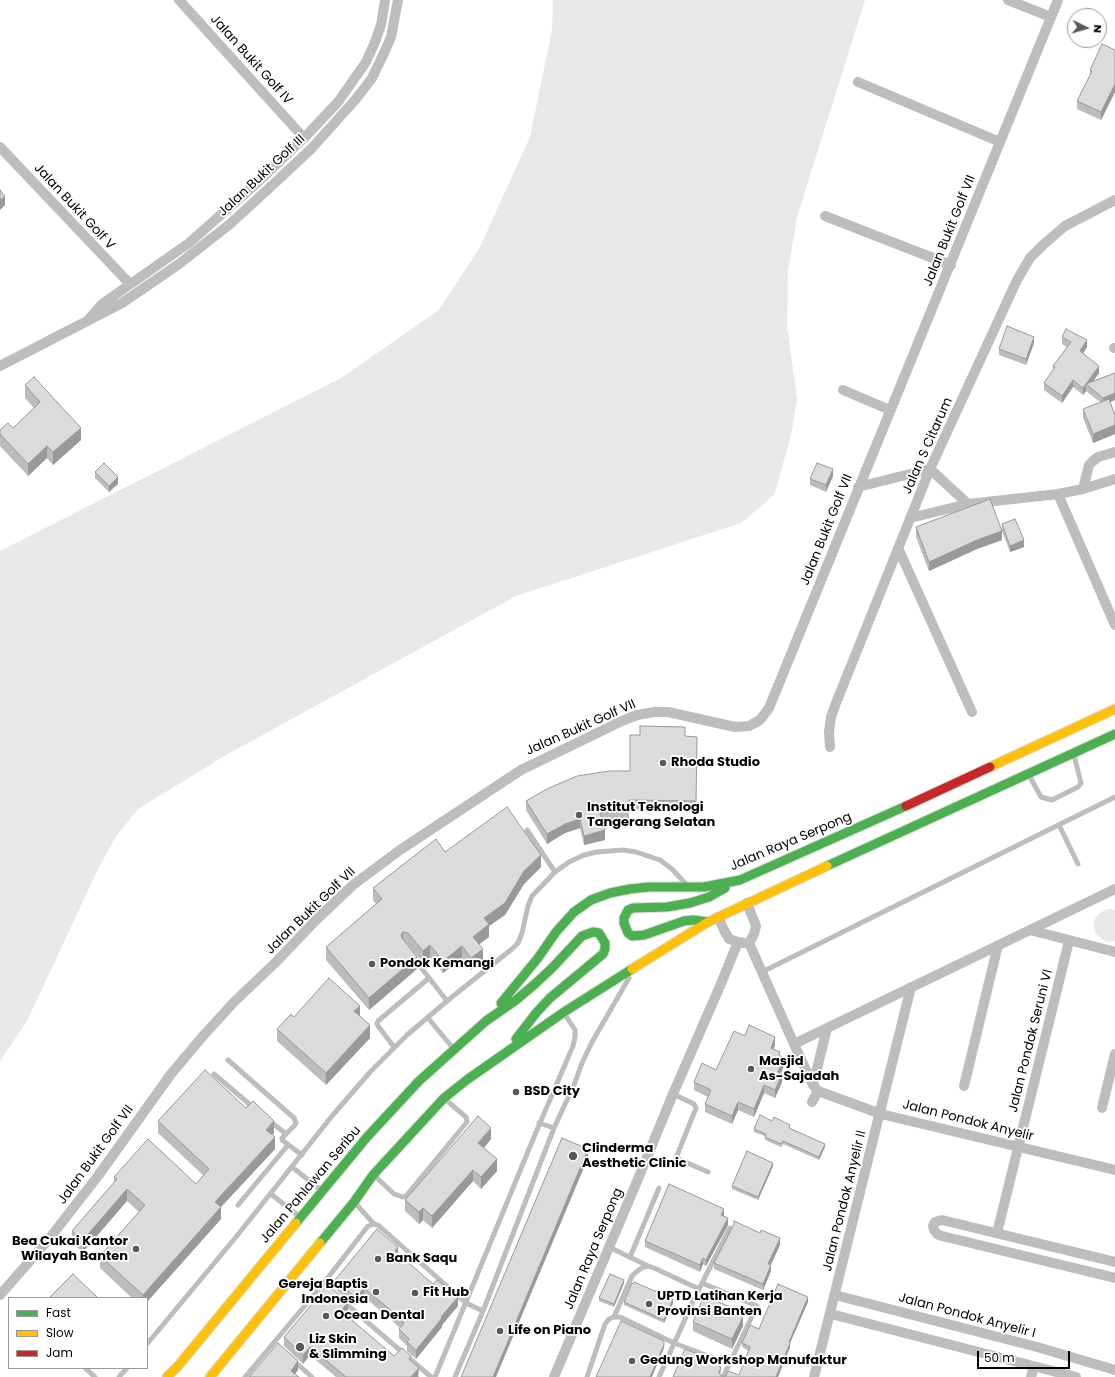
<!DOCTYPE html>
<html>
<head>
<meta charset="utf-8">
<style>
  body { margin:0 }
  #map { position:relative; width:1115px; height:1377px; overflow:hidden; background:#fff; font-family:Poppins,sans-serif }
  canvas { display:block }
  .legend { position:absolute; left:8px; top:1297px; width:140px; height:72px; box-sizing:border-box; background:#fff; border:1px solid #999; margin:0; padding:5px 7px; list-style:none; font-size:12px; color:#000 }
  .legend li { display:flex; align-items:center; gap:8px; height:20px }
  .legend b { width:20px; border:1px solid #999 }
  .north { position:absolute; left:1067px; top:8px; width:40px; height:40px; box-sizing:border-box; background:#fff; border:1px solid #999; border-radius:50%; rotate:95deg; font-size:11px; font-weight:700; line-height:16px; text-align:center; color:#000 }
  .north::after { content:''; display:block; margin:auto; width:14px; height:18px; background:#595959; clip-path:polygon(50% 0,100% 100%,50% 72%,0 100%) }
  .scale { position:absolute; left:977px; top:1351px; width:93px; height:18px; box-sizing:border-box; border:2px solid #000; border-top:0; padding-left:5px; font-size:12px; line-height:14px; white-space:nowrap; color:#000; -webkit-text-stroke:3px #fff; paint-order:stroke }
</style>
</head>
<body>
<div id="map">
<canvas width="1115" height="1377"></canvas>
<ul class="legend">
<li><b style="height:5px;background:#4caf50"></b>Fast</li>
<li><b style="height:5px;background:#ffc107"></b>Slow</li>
<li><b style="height:5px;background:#c62828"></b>Jam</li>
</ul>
<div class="north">N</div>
<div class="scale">50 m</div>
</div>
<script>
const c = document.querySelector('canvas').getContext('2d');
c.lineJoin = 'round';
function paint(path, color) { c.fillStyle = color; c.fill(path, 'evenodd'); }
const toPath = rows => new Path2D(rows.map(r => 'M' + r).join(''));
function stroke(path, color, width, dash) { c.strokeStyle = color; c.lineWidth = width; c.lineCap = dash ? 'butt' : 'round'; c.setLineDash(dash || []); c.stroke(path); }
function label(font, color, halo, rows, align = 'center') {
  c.font = font + ' Poppins,sans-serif'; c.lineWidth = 3.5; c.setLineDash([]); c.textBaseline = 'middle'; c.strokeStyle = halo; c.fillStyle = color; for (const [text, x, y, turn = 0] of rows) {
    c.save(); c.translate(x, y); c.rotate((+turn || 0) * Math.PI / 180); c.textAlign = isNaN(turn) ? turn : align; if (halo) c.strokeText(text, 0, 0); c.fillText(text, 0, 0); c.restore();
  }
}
const green = toPath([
  [553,0,865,0,797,217,788,271,787,325,797,399,791,436,774,495,741,523,516,596,226,755,138,809,117,835,98,869,27,1021,0,1061,0,551,341,378,439,310,480,247,530,137,552,30],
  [1110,909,1115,910,1115,941,1108,942,1103,940,1095,933,1094,922,1096,917,1100,913,1105,910]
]);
const lane = toPath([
  [1029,775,1041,797,1052,800,1078,787,1081,783,1074,755],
  [1059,825,1078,864],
  [527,830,555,872],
  [412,956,447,1001],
  [762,972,1115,797],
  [428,1018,453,1048],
  [394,1047,378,1026,377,1024,378,1021,429,978],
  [228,1060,294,1118,296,1123,295,1125,282,1138,282,1140,302,1155],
  [214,1074,254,1108],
  [673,1094,694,1104,696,1108,676,1158,708,1172],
  [270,1121,286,1134],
  [539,1123,554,1128],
  [292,1167,321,1190],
  [376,1177,394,1194,403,1197,406,1196,467,1122,466,1117,446,1100],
  [271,1194,300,1217],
  [356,1204,374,1224,378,1225,466,1303,483,1311],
  [238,1205,288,1145],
  [609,1247,648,1266],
  [630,1257,659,1188],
  [702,1283,757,1306,723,1377],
  [344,1302,431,1377],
  [614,1317,632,1276,636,1272,642,1268,648,1266,654,1268,699,1289],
  [147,1344,236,1237,332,1116,371,1071,407,1035,447,1001,512,949,518,943,522,933,528,906,532,896,555,872,569,862,584,855,597,852,623,850,636,852,660,860,672,869,686,884],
  [294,1361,312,1377],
  [85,1368,95,1377],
  [119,1377,127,1368],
  [245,1377,323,1284,368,1226,374,1224],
  [435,1377,534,1137,573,1046,575,1037,575,1030,564,1013],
  [455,1377,483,1311,554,1128,574,1085,582,1063,592,1042,629,978],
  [587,1377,605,1324,609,1319,614,1317,620,1317,674,1343,729,1364],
  [659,1377,695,1297,730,1228]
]);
const street = toPath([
  [179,0,304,138],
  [1008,0,1051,17],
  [858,82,1000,142],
  [0,147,130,284],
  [825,216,951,265],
  [89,319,102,304,189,243,258,182,304,138,338,102,366,62,375,42,381,25,385,0],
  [1114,348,1115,348],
  [0,366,122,303,179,264,230,224,279,179,312,148,356,99,372,78,384,53,391,37,398,0],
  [843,390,890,410],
  [858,487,930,469,968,504,910,518],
  [1083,489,1089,465,1093,461,1098,457,1115,452],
  [1058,494,1115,625],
  [968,504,1058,494,1083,489,1115,479],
  [898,548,972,712],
  [830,747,829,732,831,717,836,703,930,469,1017,280,1030,258,1044,244,1065,226,1115,200],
  [747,903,756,926,754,934,749,943,753,952,794,1044,813,1085,818,1091],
  [718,917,724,930,729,939,738,942,744,943],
  [1030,930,1115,952],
  [794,1044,1115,889],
  [813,1085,827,1028],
  [964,1086,998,945],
  [818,1091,881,1114,1115,1170],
  [812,1102,818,1091],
  [1102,1108,1115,1054],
  [997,1233,1069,941],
  [1115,1262,942,1220,935,1222,933,1226,934,1230,937,1234,942,1236,1115,1278],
  [0,1295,49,1239,98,1176,171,1074,203,1036,234,1002,275,963,316,920,353,885,400,850,521,770,622,721,637,715,654,712,668,712,735,727,749,726,760,720,769,708,1058,0],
  [835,1295,1037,1347,1115,1370],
  [831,1314,1076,1377],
  [554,1377,638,1179,673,1094,720,986,738,942],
  [814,1377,911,987],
  [1031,1377,1034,1366]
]);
const fast = toPath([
  [827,866,1115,734],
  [708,922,693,920,684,921,644,935,632,936,628,933,624,923,624,918,628,910,633,908,667,907,690,903,709,897,725,888],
  [501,1003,538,958,556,932,574,912,591,900,610,893,630,889,649,887,704,887,740,880,906,806],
  [296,1223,367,1137,419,1081,486,1021,516,1000,535,984,553,967,582,936,593,932,599,933,605,943,605,949,603,954,550,998,536,1013,516,1039],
  [320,1243,354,1202,373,1175,444,1098,468,1079,564,1012,632,969]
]);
const slow = toPath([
  [990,767,1115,709],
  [632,969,708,922,827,866],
  [167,1377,178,1366,296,1223],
  [210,1377,320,1243]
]);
const jam = toPath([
  [906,806,990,767]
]);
const wall = toPath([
  [1115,50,1115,92,1101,120,1077,109,1077,101,1090,75,1090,70],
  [1062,337,1087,347,1083,353,1099,373,1093,381,1115,373,1115,400,1110,402,1115,415,1115,434,1093,443,1083,418,1083,409,1100,402,1086,391,1083,395,1073,387,1062,403,1044,390,1044,383,1053,370,1053,366,1067,347,1062,344],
  [1034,343,1026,365,999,355,999,349],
  [25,385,81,440,53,465,47,458,28,476,0,446,0,430,13,428,34,408,25,398],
  [95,472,118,484,109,492,95,478],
  [833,476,826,492,810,485,810,479],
  [1002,524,1024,547,1010,552,1002,531,1002,540,977,549,929,571,916,537,916,527,1002,530],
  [685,736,697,737,696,811,629,809,629,821,612,821,602,822,605,840,584,845,580,828,565,833,547,844,526,810,526,801,630,771],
  [445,852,541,867,524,884,505,915,489,926,489,937,479,944,483,961,471,970,462,958,443,973,430,957,423,964,408,945,417,969,369,1010,326,960,326,947,376,904,373,900,373,888],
  [360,1016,370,1038,326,1085,277,1041,277,1029,294,1017],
  [775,1045,773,1049,780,1056,784,1066,781,1073,782,1082,775,1098,764,1093,754,1117,738,1110,732,1124,705,1112,705,1104,708,1097,694,1090,694,1082,716,1070],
  [246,1108,274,1133,272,1135,275,1149,221,1207,221,1219,147,1302,147,1298,132,1298,100,1268,100,1256,139,1212,127,1201,83,1252,72,1243,72,1231,114,1182,114,1177,196,1184,204,1176,158,1133,158,1121],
  [772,1121,790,1128,825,1147,819,1160,783,1144,781,1147,765,1140,765,1136,754,1132,754,1129],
  [491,1139,484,1148,497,1171,481,1189,473,1181,432,1228,423,1220,419,1224,405,1211,405,1200],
  [773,1166,758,1200,732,1189,732,1186],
  [724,1215,724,1216,728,1225,706,1266,703,1264,700,1272,645,1247,645,1241],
  [780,1245,771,1265,771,1271,763,1290,714,1269,714,1263],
  [398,1254,458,1306,442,1325,442,1327,416,1359,407,1351,407,1346,399,1338,399,1329,400,1328,388,1317,364,1297,357,1305,355,1304,354,1305,335,1289,335,1280],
  [624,1283,614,1307,599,1301,599,1298],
  [624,1302,673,1303,664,1323,624,1305],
  [808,1302,790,1343,790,1347,778,1377,673,1377,721,1367,721,1372,720,1374,721,1376,739,1375,749,1351,742,1347,742,1343,759,1329],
  [348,1311,346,1315,394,1356,411,1361,419,1377,336,1377,310,1355,303,1364,284,1346,284,1337],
  [693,1322,743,1322,743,1326,732,1349,693,1331]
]);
const shadedWall = toPath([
  [1115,84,1115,92,1101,120,1101,112],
  [5,196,5,205,0,210,0,200],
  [1034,337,1034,343,1026,365,1026,359],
  [1087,340,1087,347,1080,358,1080,351],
  [1099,366,1099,373,1089,387,1086,384],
  [1073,380,1073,387,1062,403,1062,396],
  [1086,384,1086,391,1083,395,1083,388],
  [1115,393,1115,400,1103,405,1103,398],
  [1115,425,1115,434,1093,443,1093,434],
  [81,428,81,440,53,465,53,452],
  [47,446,47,458,28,476,28,464],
  [833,469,833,476,826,492,826,485],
  [118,477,118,484,109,492,109,486],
  [1002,531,1002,540,977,549,929,571,929,562,977,540],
  [1024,540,1024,547,1010,552,1010,546],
  [580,819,580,828,565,833,547,844,547,834,565,824],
  [605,830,605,840,584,845,584,836],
  [541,855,541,867,524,884,505,915,489,926,489,937,473,949,473,937,484,918,524,871],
  [403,932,403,945,401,935],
  [430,945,430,957,423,964,423,951],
  [462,946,462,958,443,973,443,961],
  [483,949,483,961,471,970,471,958],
  [417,957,417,969,369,1010,369,998],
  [360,1006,360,1018,354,1011],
  [370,1025,370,1038,326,1085,326,1073],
  [775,1037,775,1045,771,1056,771,1048],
  [784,1058,784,1066,778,1080,778,1072],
  [782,1074,782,1082,775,1098,775,1090],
  [764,1085,764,1093,754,1117,754,1109],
  [738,1102,738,1110,732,1124,732,1116],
  [274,1121,274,1133,266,1142,266,1130],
  [491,1128,491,1139,478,1155,478,1143],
  [275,1137,275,1149,221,1207,221,1219,147,1302,147,1298,143,1298,143,1295,215,1202],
  [825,1144,825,1147,819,1160,819,1157],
  [588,1149,588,1158,496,1377,493,1377],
  [497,1159,497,1171,481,1189,481,1177],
  [773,1163,773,1166,758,1200,758,1197],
  [473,1170,473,1181,432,1228,432,1216],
  [127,1189,127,1201,83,1252,83,1240],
  [423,1208,423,1220,419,1224,419,1212],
  [724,1209,724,1215,721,1221,721,1215],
  [728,1218,728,1225,706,1266,706,1260],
  [780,1238,780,1245,768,1270,768,1264],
  [398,1247,398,1256,395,1251],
  [703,1258,703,1264,700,1272,700,1265],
  [771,1265,771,1271,763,1290,763,1284],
  [624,1280,624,1283,614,1307,614,1304],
  [364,1288,364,1297,357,1305,357,1296],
  [355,1295,355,1304,354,1305,354,1296],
  [458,1297,458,1306,442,1325,442,1327,416,1359,416,1350,441,1317],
  [808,1297,808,1302,790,1343,790,1347,778,1377,776,1377,789,1342],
  [673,1299,673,1303,664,1323,664,1320],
  [348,1302,348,1311,341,1320,341,1311],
  [743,1312,743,1326,732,1349,732,1339],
  [664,1345,664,1348,652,1377,650,1377],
  [310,1347,310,1355,303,1364,303,1355],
  [298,1361,298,1370,293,1377,291,1371],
  [419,1368,418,1377,411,1377]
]);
const building = toPath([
  [1102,44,1115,50,1115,84,1101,112,1077,101,1092,71,1090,70,1102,44],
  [0,190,5,196,0,200,0,190],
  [1007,326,1034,337,1026,359,999,349,1007,326],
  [1066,329,1087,340,1080,351,1099,366,1086,384,1115,373,1115,393,1103,398,1086,384,1083,388,1073,380,1062,396,1044,383,1055,367,1053,366,1071,342,1062,337,1066,329],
  [34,377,81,428,53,452,47,446,28,464,0,434,0,430,8,423,13,428,40,402,25,385,34,377],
  [1109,399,1115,415,1115,425,1093,434,1083,409,1109,399],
  [104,463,118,477,109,486,95,472,104,463],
  [817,463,833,469,826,485,810,479,817,463],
  [990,499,1002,531,977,540,929,562,916,527,990,499],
  [1015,519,1024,540,1010,546,1002,524,1015,519],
  [640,726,685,727,685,736,697,737,696,801,629,800,629,811,612,811,600,813,605,830,584,836,580,819,565,824,547,834,526,801,547,789,577,776,609,771,630,771,630,735,640,735,640,726],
  [507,807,541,855,524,871,505,903,484,918,489,924,473,937,483,949,471,958,462,946,443,961,430,945,423,951,408,933,403,932,401,935,402,938,417,957,369,998,326,947,382,899,373,888,436,839,445,852,507,807],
  [329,978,360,1006,354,1011,370,1025,326,1073,277,1029,291,1014,294,1017,329,978],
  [749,1025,775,1037,771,1048,780,1052,779,1055,784,1058,778,1072,782,1074,775,1090,764,1085,754,1109,738,1102,732,1116,705,1104,711,1090,694,1082,702,1063,716,1070,734,1031,745,1036,749,1025],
  [205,1070,246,1108,253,1101,274,1121,266,1130,275,1137,215,1202,221,1207,143,1295,100,1256,145,1205,127,1189,83,1240,72,1231,117,1179,114,1177,148,1139,196,1184,209,1169,158,1121,205,1070],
  [760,1115,772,1121,774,1117,790,1125,789,1128,825,1144,819,1157,783,1141,781,1144,765,1137,766,1134,754,1129,760,1115],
  [478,1116,491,1128,478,1143,497,1159,481,1177,473,1170,432,1216,423,1208,419,1212,405,1200,478,1116],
  [562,1138,588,1149,493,1377,461,1377,562,1138],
  [747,1151,773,1163,758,1197,732,1186,747,1151],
  [669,1184,724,1209,721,1215,728,1218,706,1260,703,1258,700,1265,645,1241,669,1184],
  [734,1221,760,1233,761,1230,780,1238,768,1264,771,1265,763,1284,714,1263,734,1224,734,1221],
  [377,1229,398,1247,395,1251,433,1284,437,1280,458,1297,441,1317,442,1318,416,1350,407,1342,409,1339,399,1329,404,1323,388,1308,364,1288,357,1296,355,1295,354,1296,335,1280,377,1229],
  [73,1274,98,1298,49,1298,73,1274],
  [610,1274,624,1280,614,1304,599,1298,610,1274],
  [634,1282,673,1299,664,1320,624,1302,632,1283,633,1284,634,1282],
  [778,1284,808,1297,789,1342,790,1343,776,1377,673,1377,685,1349,707,1358,707,1357,721,1363,719,1366,721,1367,719,1372,721,1376,726,1376,728,1371,739,1375,750,1347,742,1343,750,1325,759,1329,778,1284],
  [327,1286,329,1286,348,1302,341,1311,394,1356,402,1348,411,1356,409,1359,419,1368,411,1377,346,1377,310,1347,303,1355,284,1337,327,1286],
  [704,1296,743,1312,742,1316,743,1317,732,1339,693,1322,704,1296],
  [621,1321,664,1341,664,1345,650,1377,596,1377,621,1321],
  [278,1343,298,1361,291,1371,299,1377,249,1377,278,1343]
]);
const markers = [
  [663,763,4,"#595959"],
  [579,815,4,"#595959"],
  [372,964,4,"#595959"],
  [751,1069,4,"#595959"],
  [516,1092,4,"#595959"],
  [573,1156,5,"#595959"],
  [136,1249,4,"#595959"],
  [378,1259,4,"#595959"],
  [376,1292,4,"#595959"],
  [415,1293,4,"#595959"],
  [649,1304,4,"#595959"],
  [326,1316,4,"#595959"],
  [500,1331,4,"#595959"],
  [300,1347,5,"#595959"],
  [632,1361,4,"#595959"]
];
const streetNames = [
  ["Jalan Bukit Golf IV",251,60,48],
  ["Jalan Bukit Golf III",262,176,-43],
  ["Jalan Bukit Golf V",74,207,47],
  ["Jalan Bukit Golf VII",950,231,-68],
  ["Jalan S Citarum",928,446,-66],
  ["Jalan Bukit Golf VII",827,530,-68],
  ["Jalan Bukit Golf VII",581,728,-24],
  ["Jalan Raya Serpong",791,842,-23],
  ["Jalan Bukit Golf VII",311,911,-44],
  ["Jalan Pondok Seruni VI",1031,1041,-76],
  ["Jalan Pondok Anyelir",968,1121,14],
  ["Jalan Bukit Golf VII",96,1155,-54],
  ["Jalan Pahlawan Seribu",311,1185,-50],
  ["Jalan Pondok Anyelir II",845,1201,-76],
  ["Jalan Raya Serpong",594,1249,-67],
  ["Jalan Pondok Anyelir I",967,1316,15]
];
const poiNames = [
  ["Rhoda Studio",671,763],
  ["Institut Teknologi",587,808],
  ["Tangerang Selatan",587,823],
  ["Pondok Kemangi",380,964],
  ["Masjid",759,1062],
  ["As-Sajadah",759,1077],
  ["BSD City",524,1092],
  ["Clinderma",582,1149],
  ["Aesthetic Clinic",582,1164],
  ["Bea Cukai Kantor",128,1242,"right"],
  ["Wilayah Banten",128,1257,"right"],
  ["Bank Saqu",386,1259],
  ["Gereja Baptis",368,1285,"right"],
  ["Indonesia",368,1300,"right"],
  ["Fit Hub",423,1293],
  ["UPTD Latihan Kerja",657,1297],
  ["Provinsi Banten",657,1312],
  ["Ocean Dental",334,1316],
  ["Life on Piano",508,1331],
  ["Liz Skin",309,1340],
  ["& Slimming",309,1355],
  ["Gedung Workshop Manufaktur",640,1361]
];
paint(green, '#e8e8e8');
stroke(fast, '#dbdbdb', 11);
stroke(slow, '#dbdbdb', 11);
stroke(jam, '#dbdbdb', 11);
stroke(lane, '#bdbdbd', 5);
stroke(street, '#bdbdbd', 10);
stroke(fast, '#4caf50', 9);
stroke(slow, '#ffc107', 9);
stroke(jam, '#c62828', 9);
paint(wall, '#bcbcbc');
paint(shadedWall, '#999');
paint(building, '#dbdbdb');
stroke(building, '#999', 1);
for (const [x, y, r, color] of markers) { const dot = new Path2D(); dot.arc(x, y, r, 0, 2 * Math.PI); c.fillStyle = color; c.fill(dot); stroke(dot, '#fff', 1.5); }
label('13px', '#000', '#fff', streetNames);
label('bold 13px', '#000', '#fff', poiNames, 'left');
</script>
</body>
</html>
